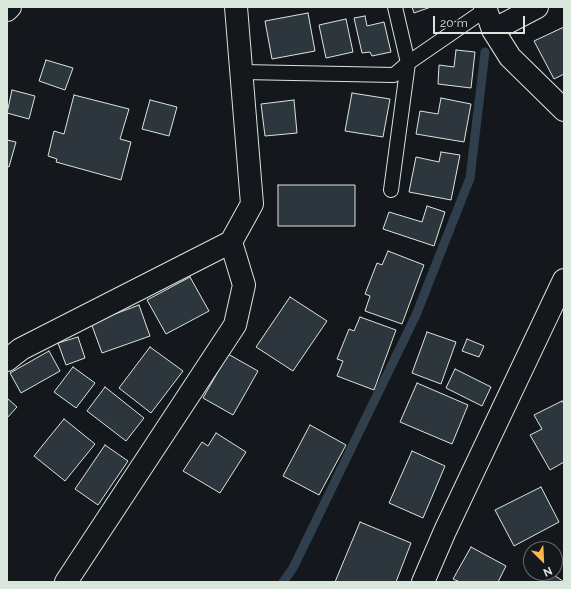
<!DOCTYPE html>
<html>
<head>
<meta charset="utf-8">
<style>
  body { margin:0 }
  #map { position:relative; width:571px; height:589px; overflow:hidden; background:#14181c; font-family:Raleway,sans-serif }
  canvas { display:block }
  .frame { position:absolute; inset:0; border:8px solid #d8e6dc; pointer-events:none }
  .north { position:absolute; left:523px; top:541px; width:40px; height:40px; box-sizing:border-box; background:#14181c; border:1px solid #626a69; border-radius:50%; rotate:156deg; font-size:11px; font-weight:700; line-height:16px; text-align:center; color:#d8e6dc }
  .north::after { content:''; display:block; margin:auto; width:14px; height:18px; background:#ffb74d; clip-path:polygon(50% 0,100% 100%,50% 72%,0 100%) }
  .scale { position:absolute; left:433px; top:16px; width:92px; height:18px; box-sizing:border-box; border:2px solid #d8e6dc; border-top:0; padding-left:5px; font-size:12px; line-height:14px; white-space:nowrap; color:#d8e6dc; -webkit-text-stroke:3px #14181c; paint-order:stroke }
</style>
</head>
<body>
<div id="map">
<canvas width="571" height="589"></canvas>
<div class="frame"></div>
<div class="north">N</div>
<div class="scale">20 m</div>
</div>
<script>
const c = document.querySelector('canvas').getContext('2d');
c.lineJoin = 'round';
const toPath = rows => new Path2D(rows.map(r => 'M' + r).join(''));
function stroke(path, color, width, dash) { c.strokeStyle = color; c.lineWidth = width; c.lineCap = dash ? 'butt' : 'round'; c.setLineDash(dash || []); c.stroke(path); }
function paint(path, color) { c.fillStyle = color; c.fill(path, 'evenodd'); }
const stream = toPath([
  [283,582,293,568,416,315,470,178,485,52]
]);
const building = toPath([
  [412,7,431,7,414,13,412,7],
  [308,13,315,51,272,59,265,21,308,13],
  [365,16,367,26,384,22,391,52,372,56,370,52,362,53,354,18,365,16],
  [346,19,353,52,326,58,319,25,346,19],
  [564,27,564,74,554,79,534,41,564,27],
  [456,50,475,52,471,88,438,84,439,65,454,67,456,50],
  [46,60,73,68,65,90,39,81,46,60],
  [12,90,35,96,29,119,7,113,12,90],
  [352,93,390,99,383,137,345,131,352,93],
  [74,95,129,109,120,139,131,142,121,180,56,162,57,159,48,156,54,131,64,134,74,95],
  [441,98,471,104,464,142,416,134,420,111,438,114,441,98],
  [150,100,177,107,169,136,142,129,150,100],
  [294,100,297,133,265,136,261,104,294,100],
  [7,140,16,142,9,167,7,166,7,140],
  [441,152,460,155,451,200,409,192,416,157,439,162,441,152],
  [278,185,355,185,355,226,278,226,278,185],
  [427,206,445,212,434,246,383,229,389,212,422,222,427,206],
  [388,251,424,265,402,324,365,311,370,296,365,294,377,263,382,265,388,251],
  [190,277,209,311,166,334,147,300,190,277],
  [290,297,327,321,293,371,256,347,290,297],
  [139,305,150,336,102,353,91,323,139,305],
  [360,317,396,330,374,390,337,376,343,361,337,359,349,329,354,331,360,317],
  [427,332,456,342,441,384,412,373,427,332],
  [78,337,85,358,66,365,58,343,78,337],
  [467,339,484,346,479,357,462,351,467,339],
  [150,347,183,371,151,413,119,388,150,347],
  [49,351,60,371,21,393,10,373,49,351],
  [228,354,258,371,233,415,203,398,228,354],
  [73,367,95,383,76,408,54,392,73,367],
  [455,369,491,387,482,406,446,388,455,369],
  [417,383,468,405,452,444,400,422,417,383],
  [105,387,144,418,126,441,87,411,105,387],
  [7,398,17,407,7,418,7,398],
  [562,401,564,404,564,462,550,470,530,435,542,429,534,415,562,401],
  [64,419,95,444,65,481,34,456,64,419],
  [310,425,346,445,319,495,283,476,310,425],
  [216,433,246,452,220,493,183,471,202,442,208,446,216,433],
  [105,445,128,461,98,505,75,489,105,445],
  [412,451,445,466,423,518,389,503,412,451],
  [541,487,559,522,514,546,495,510,541,487],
  [360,522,411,543,396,582,335,582,360,522],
  [471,547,506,566,498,582,460,582,453,579,471,547],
  [548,573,551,573,564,582,542,582,548,573]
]);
const lane = toPath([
  [242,72,394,75,408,63,485,10],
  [391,190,408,63,395,7]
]);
const street = toPath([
  [485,7,493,30,510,57,564,110],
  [7,10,10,7],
  [493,30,537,7],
  [7,360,21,349,231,242],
  [66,582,235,325,244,285,231,242,252,204,236,7],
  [423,582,445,531,564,280]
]);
stroke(stream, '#2f3f4d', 9);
paint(building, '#2c363c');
stroke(building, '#d8e6dc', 1);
stroke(lane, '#d8e6dc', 16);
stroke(street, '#d8e6dc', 24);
stroke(lane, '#14181c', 14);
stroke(street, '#14181c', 22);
</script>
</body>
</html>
